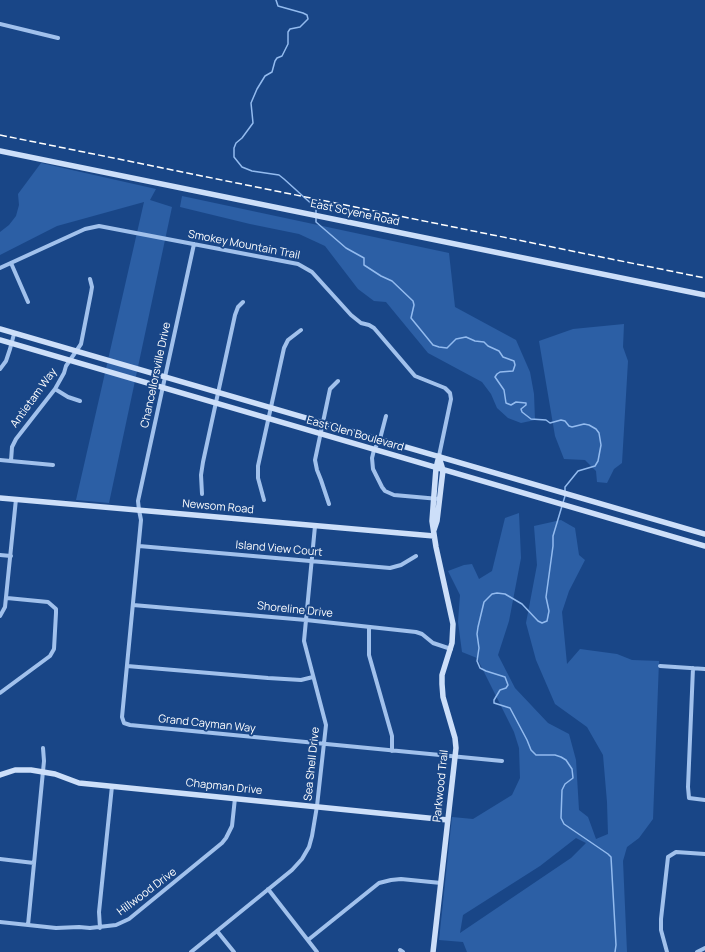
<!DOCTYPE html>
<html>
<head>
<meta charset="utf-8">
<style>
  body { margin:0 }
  canvas { display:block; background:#194687 }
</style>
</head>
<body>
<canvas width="705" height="952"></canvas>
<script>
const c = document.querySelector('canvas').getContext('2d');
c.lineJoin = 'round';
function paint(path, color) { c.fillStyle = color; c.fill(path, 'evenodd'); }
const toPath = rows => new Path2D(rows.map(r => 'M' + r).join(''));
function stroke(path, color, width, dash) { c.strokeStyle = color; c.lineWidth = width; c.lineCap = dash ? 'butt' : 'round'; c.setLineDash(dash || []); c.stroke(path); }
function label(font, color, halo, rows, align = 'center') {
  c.font = font + ' Manrope,sans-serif'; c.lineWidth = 4; c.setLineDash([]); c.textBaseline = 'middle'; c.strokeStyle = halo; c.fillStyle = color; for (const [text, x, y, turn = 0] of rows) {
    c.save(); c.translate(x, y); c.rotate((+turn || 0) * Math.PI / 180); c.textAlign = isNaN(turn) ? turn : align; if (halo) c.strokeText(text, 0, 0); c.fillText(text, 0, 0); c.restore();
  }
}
const green = toPath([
  [41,163,156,189,150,200,172,207,109,503,76,500,144,202,57,226,0,255,0,232,9,225,16,216,19,205,18,194],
  [182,196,449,253,455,307,516,340,530,372,534,394,535,420,521,423,508,418,497,408,491,394,482,382,428,353,386,302,374,301,358,289,325,246,299,234,250,224,180,207],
  [624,324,623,347,628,361,622,463,614,469,607,483,597,482,596,471,585,460,564,459,555,436,539,341,573,329],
  [519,513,521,558,509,621,498,655,515,688,548,723,569,734,576,760,579,810,588,817,596,839,608,834,607,802,603,755,587,727,555,704,536,660,526,623,537,565,534,526,561,520,575,528,579,555,585,560,569,591,562,612,567,664,580,649,617,654,632,660,659,661,653,819,639,838,627,847,623,861,627,952,467,952,463,942,439,940,452,817,473,819,512,795,520,778,519,748,514,732,477,658,462,652,458,622,460,595,448,571,464,565,472,564,479,579,492,571,505,518],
  [576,838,586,843,571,858,460,933,463,915,540,866]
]);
const stream = toPath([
  [276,0,278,6,303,13,307,15,308,19,300,27,290,29,288,32,288,44,282,56,277,58,275,61,272,72,265,76,257,89,251,103,253,123,242,138,236,143,234,148,234,157,242,167,252,171,279,175,284,179,316,208,316,214],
  [316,218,316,222,346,248,364,258,364,265,381,276,392,281,413,301,414,305,411,318,433,345,439,347,447,348,456,339,466,337,475,341,484,342,488,346,499,351,503,357,514,361,515,365,513,371,500,372,497,374,495,377,504,390,506,403,511,405,516,402,526,403,526,405,521,409,522,412,531,419,546,420,550,423,561,420,565,421,569,426,572,427,584,424,589,425,596,429,599,433,601,445,598,461,595,466,578,471,565,487,565,492],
  [565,496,553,536,553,546,546,597,549,611,547,621,542,623,538,621,522,604,505,594,497,593,492,594,484,602,478,627,477,634,479,648,477,661,480,668,486,671,505,677,508,685,506,688,500,690,494,700,494,703,510,708,527,740,531,750,536,755,555,755,561,757,566,760,572,769,573,778,565,784,562,790,561,818,564,824,608,854,611,857,616,945,615,952]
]);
const street = toPath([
  [0,24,58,38],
  [194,244,138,501,139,510,141,520,122,717,124,723,130,725,502,761],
  [11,263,28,302],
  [0,268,85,229,99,226,298,264,312,272,351,315,361,323,369,325,374,328,415,376,445,388,450,393,451,399,439,456],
  [0,369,6,361,10,349,14,334],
  [55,389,68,397,80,401],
  [386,416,380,439,374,450,372,458,373,469,382,487,385,491,394,495,439,499],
  [0,460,53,465],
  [11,461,12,447,16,439,55,389,64,373,66,366,81,344,91,293,92,287,90,279],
  [202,494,201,475,203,462,235,315,238,307,243,302],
  [264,500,258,478,258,466,284,348,288,340,301,330],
  [329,504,321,480,317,470,315,460,330,389,338,381],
  [139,546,390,568,401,565,416,556],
  [0,555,11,556],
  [133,605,306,620,416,632,422,634,433,643,451,649],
  [0,616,5,607,16,499],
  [369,627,369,655,392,736,392,751],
  [127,666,268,678,301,680,313,677],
  [660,666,705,669],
  [693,668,688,787,689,798,705,800],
  [0,693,50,656,54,649,56,613,56,609,48,602,7,598],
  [0,859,34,863],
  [268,889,317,952],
  [0,922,56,928,79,927,90,928,116,925,129,919,222,843,226,838,232,826,235,798],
  [28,925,44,761,43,748],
  [100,928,99,912,112,786],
  [217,931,234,952],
  [308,940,379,883,391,880,401,879,441,883],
  [400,950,403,952],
  [191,952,292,870,302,859,309,847,312,836,317,806,326,725,304,641,315,526],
  [667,952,661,930,661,919,668,857,676,852,705,854],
  [697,952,705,948]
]);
const secondary = toPath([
  [0,151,705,295],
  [0,329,705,534],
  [0,340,705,546],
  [0,498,434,536],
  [434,530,437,521,443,470,439,457],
  [0,775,15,770,31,770,55,774,79,783,448,820],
  [433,952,456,748,455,738,443,697,442,684,442,675,452,643,453,624,436,547,432,521,436,468,439,456]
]);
const rail = toPath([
  [0,135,705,278]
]);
const streetNames = [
  ["East Scyene Road",355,213,12],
  ["Smokey Mountain Trail",244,245,11],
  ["Chancellorsville Drive",156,375,-78],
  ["Antietam Way",34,398,-54],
  ["East Glen Boulevard",355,434,16],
  ["Newsom Road",218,507,5],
  ["Island View Court",279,549,5],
  ["Shoreline Drive",295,610,6],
  ["Grand Cayman Way",207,724,6],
  ["Sea Shell Drive",312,764,-84],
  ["Parkwood Trail",441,786,-84],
  ["Chapman Drive",224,787,6],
  ["Hillwood Drive",147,892,-37]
];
paint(green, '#2c5fa5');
stroke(stream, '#93bbef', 1.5);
stroke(street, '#a1c1ec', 4);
stroke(secondary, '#cddff9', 5.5);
stroke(rail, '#fff', 1.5, [7, 3]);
label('11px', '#fff', '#194687', streetNames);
</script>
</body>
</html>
